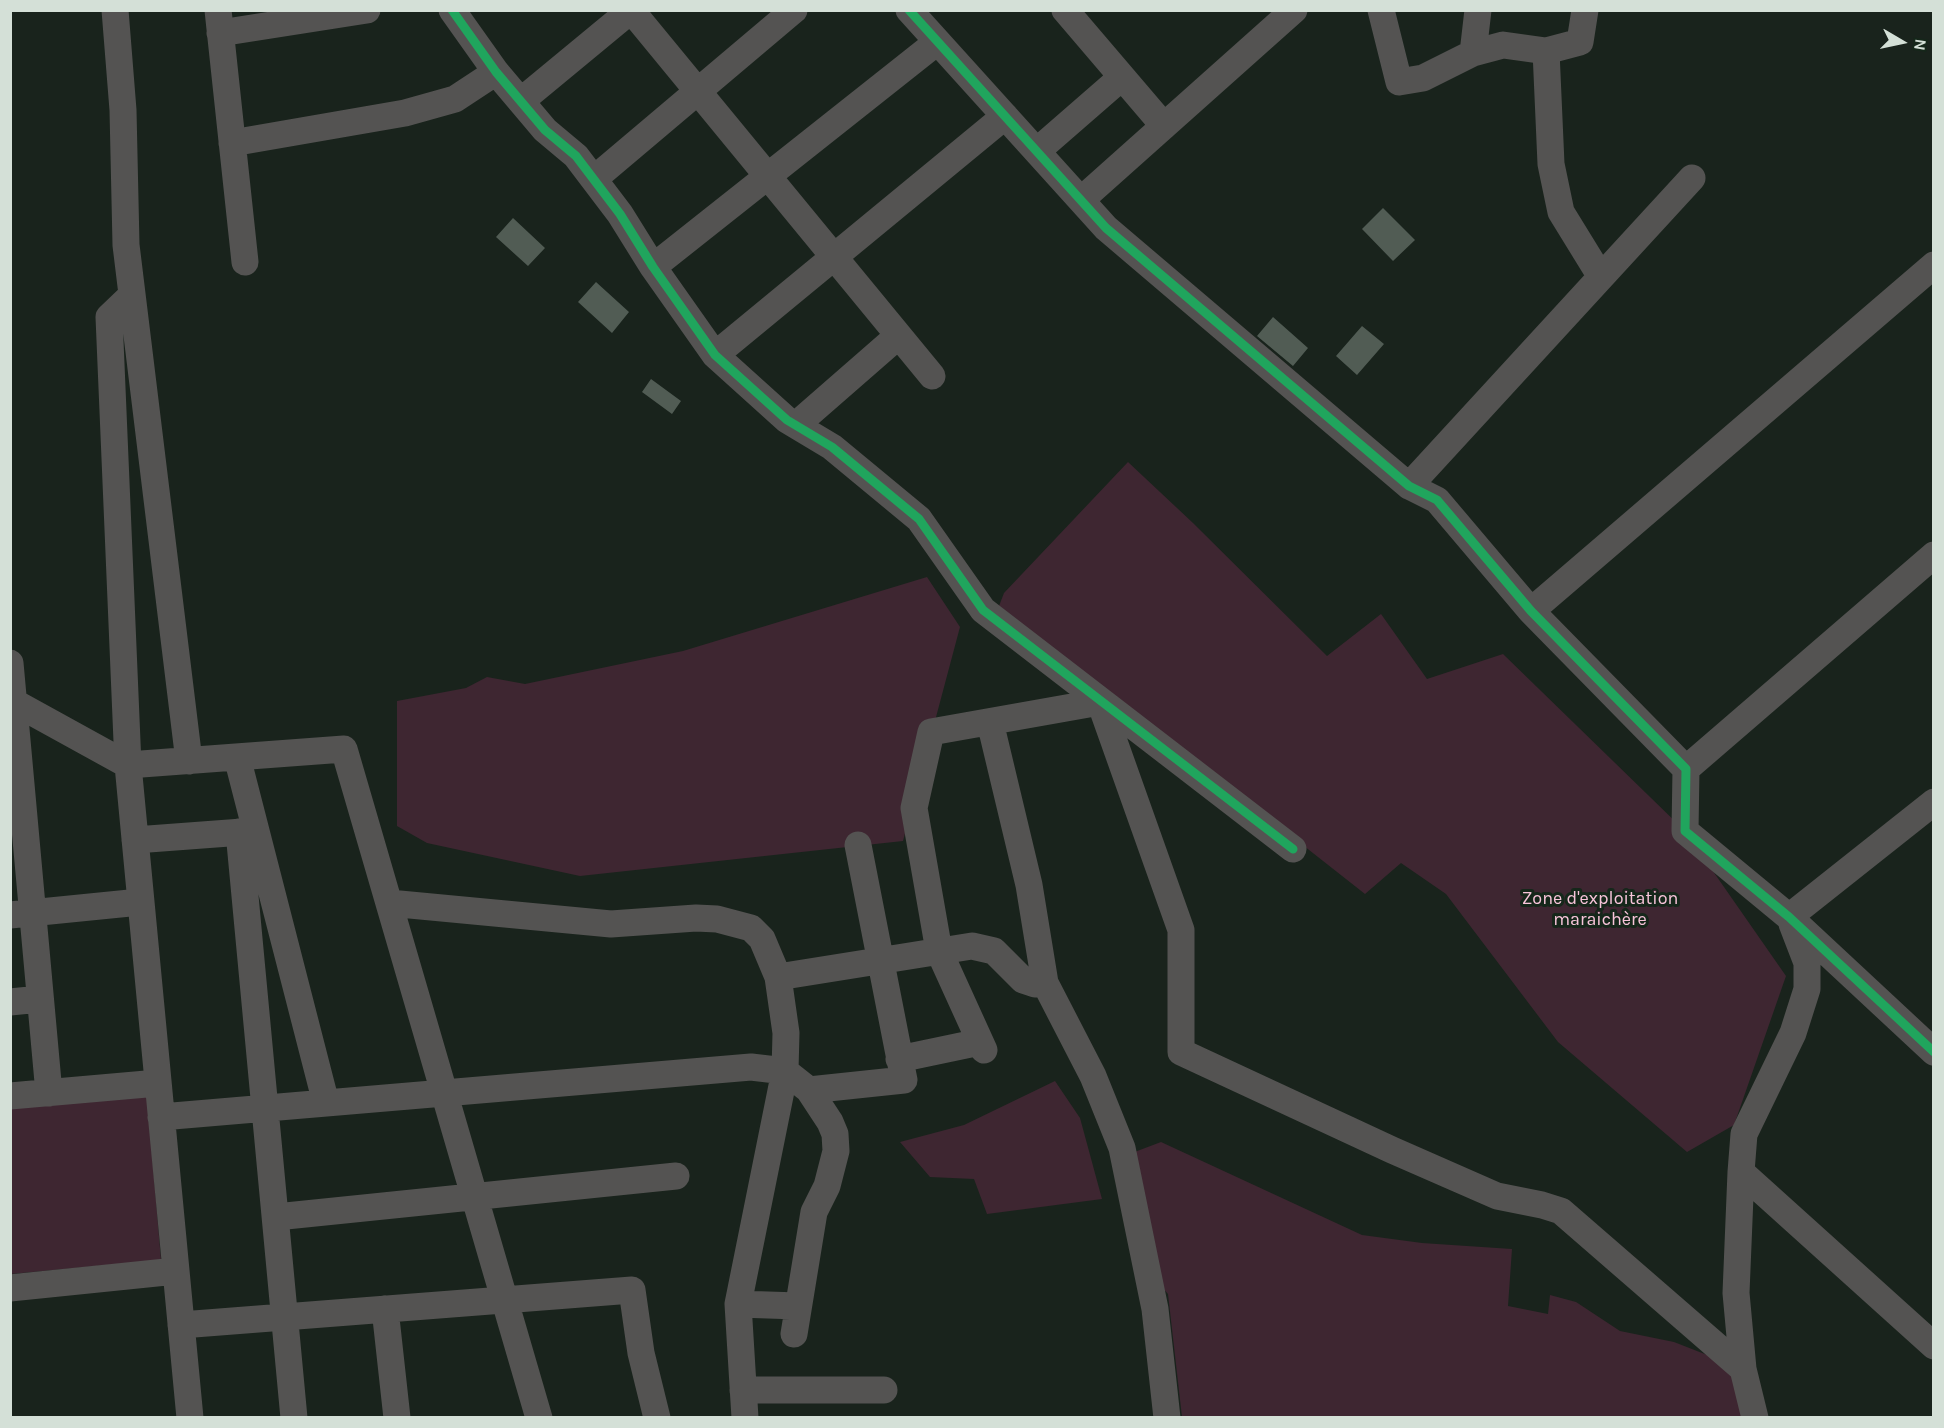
<!DOCTYPE html>
<html>
<head>
<meta charset="utf-8">
<style>
  body { margin:0 }
  #map { position:relative; width:1944px; height:1428px; overflow:hidden; background:#19231c; font-family:Karla,sans-serif }
  canvas { display:block }
  .frame { position:absolute; inset:0; border:12px solid #d4e0d7; pointer-events:none }
  .north { position:absolute; left:1872px; top:12px; width:60px; height:60px; -webkit-text-stroke:4px #15271a; paint-order:stroke; rotate:99deg; font-size:16px; font-weight:700; line-height:24px; text-align:center; color:#d4e0d7 }
  .north::after { content:''; display:block; margin:auto; width:21px; height:27px; background:#d4e0d7; clip-path:polygon(50% 0,100% 100%,50% 72%,0 100%) }
</style>
</head>
<body>
<div id="map">
<canvas width="1944" height="1428"></canvas>
<div class="frame"></div>
<div class="north">N</div>
</div>
<script>
const c = document.querySelector('canvas').getContext('2d');
c.lineJoin = 'round';
function paint(path, color) { c.fillStyle = color; c.fill(path, 'evenodd'); }
const toPath = rows => new Path2D(rows.map(r => 'M' + r).join(''));
function stroke(path, color, width, dash) { c.strokeStyle = color; c.lineWidth = width; c.lineCap = dash ? 'butt' : 'round'; c.setLineDash(dash || []); c.stroke(path); }
function label(font, color, halo, rows, align = 'center') {
  c.font = font + ' Karla,sans-serif'; c.lineWidth = 6; c.setLineDash([]); c.textBaseline = 'middle'; c.strokeStyle = halo; c.fillStyle = color; for (const [text, x, y, turn = 0] of rows) {
    c.save(); c.translate(x, y); c.rotate((+turn || 0) * Math.PI / 180); c.textAlign = isNaN(turn) ? turn : align; if (halo) c.strokeText(text, 0, 0); c.fillText(text, 0, 0); c.restore();
  }
}
const green = toPath([
  [1128,462,1193,523,1327,656,1381,614,1427,679,1503,654,1685,831,1786,976,1734,1125,1687,1152,1558,1042,1446,894,1401,863,1365,894,999,606,1004,593],
  [927,577,960,627,903,841,580,876,427,843,397,826,397,701,466,688,487,677,525,684,683,651],
  [1055,1081,1080,1118,1102,1199,987,1214,974,1179,930,1177,900,1142,964,1125],
  [147,1094,161,1260,11,1274,11,1106],
  [1161,1142,1362,1235,1422,1243,1512,1249,1508,1306,1548,1314,1550,1295,1576,1302,1620,1331,1674,1342,1743,1369,1756,1417,1182,1417,1168,1294,1148,1271,1124,1156]
]);
const building = toPath([
  [1383,208,1415,240,1393,261,1362,229],
  [513,218,545,248,528,266,496,237],
  [596,282,629,312,612,333,578,302],
  [1273,317,1308,348,1293,366,1257,336],
  [1362,326,1384,344,1357,375,1336,356],
  [651,379,681,401,672,414,642,392]
]);
const minor = toPath([
  [115,10,123,110,126,245,189,761],
  [218,10,245,262],
  [452,10,496,72,545,130,576,156,620,214,653,267,715,355,787,420,832,447,919,519,983,610,1293,849],
  [631,10,932,376],
  [909,10,1106,228,1409,486,1437,500,1531,611,1686,769,1685,831,1789,917,1934,1052],
  [1065,10,1164,126],
  [1381,10,1399,82,1423,78,1473,53,1503,45,1546,51,1580,42,1585,10],
  [220,33,367,10],
  [1546,51,1551,164,1561,212,1601,277],
  [1473,53,1478,10],
  [521,101,631,10],
  [232,143,405,113,455,99,496,72],
  [1037,151,1122,77],
  [594,179,794,10],
  [1081,200,1294,10],
  [653,267,937,42],
  [132,295,109,317,128,765,190,1418],
  [715,355,1005,116],
  [796,425,898,336],
  [1409,486,1692,178],
  [1531,611,1934,265],
  [10,663,49,1093],
  [10,700,128,765,344,749,539,1418],
  [1100,702,1181,930,1181,1052,1392,1150,1497,1196,1542,1205,1561,1211,1743,1369],
  [990,722,1029,885,1045,983,1093,1076,1122,1148,1155,1309,1167,1418],
  [237,757,326,1103],
  [1686,769,1934,555],
  [239,832,294,1418],
  [135,840,256,831],
  [389,903,611,924,696,918,717,919,751,928,762,939,778,977,786,1033,785,1071,738,1304,745,1418],
  [10,915,140,902],
  [1789,917,1934,802],
  [778,977,972,946,994,951,1023,980,1035,984,1045,983],
  [10,1002,40,999],
  [984,1050,939,951,914,808,931,732,1100,702],
  [899,1059,980,1042],
  [809,1090,904,1080,858,845],
  [10,1096,158,1083],
  [161,1117,751,1067,785,1071,809,1090,830,1122,835,1134,836,1151,827,1186,814,1212,794,1334],
  [1741,1172,1934,1346],
  [276,1217,676,1176],
  [10,1288,176,1271],
  [738,1304,798,1306],
  [385,1309,397,1418],
  [181,1325,632,1290,641,1353,657,1418],
  [743,1390,884,1390],
  [1755,1418,1743,1369,1736,1293,1741,1172,1744,1134,1793,1033,1807,989,1807,963,1792,924]
]);
const cycleway = toPath([
  [452,10,496,72,545,130,576,156,620,214,653,267,715,355,787,420,832,447,919,519,983,610,1293,849],
  [909,10,1106,228,1409,486,1437,500,1531,611,1686,769,1685,831,1789,917,1934,1052]
]);
const parkNames = [
  ["Zone d'exploitation",1600,899],
  ["maraichère",1600,920]
];
paint(green, '#3e2631');
paint(building, '#515c54');
stroke(minor, '#545352', 27);
stroke(cycleway, '#20a55d', 9);
label('18px', '#f8c4da', '#15271a', parkNames);
</script>
</body>
</html>
